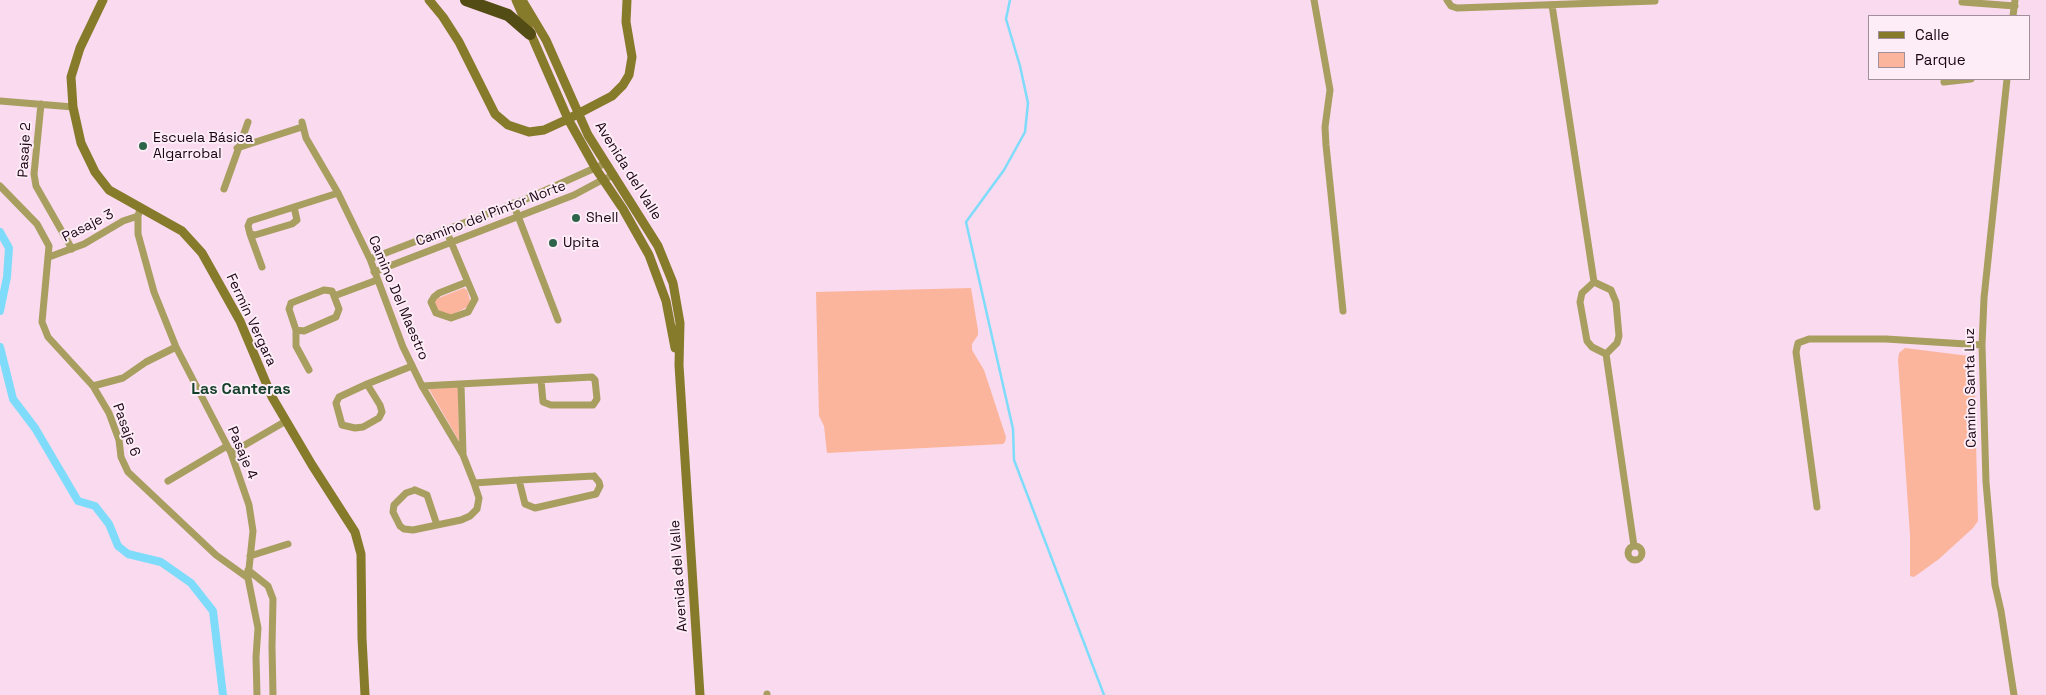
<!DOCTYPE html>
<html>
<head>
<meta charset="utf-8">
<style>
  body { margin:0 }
  #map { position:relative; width:2046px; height:695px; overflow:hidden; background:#fadaee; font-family:"Space Grotesk",sans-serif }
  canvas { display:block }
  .legend { position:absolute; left:1868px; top:15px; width:162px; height:65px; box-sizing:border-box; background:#fdedf7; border:1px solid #a38f9c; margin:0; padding:6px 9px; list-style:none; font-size:15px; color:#1b0314 }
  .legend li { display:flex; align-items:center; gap:10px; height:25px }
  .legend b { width:25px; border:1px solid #a38f9c }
</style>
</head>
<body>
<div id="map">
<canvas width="2046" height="695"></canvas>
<ul class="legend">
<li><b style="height:6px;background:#867a2b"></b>Calle</li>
<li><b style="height:14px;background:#fbb59c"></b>Parque</li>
</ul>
</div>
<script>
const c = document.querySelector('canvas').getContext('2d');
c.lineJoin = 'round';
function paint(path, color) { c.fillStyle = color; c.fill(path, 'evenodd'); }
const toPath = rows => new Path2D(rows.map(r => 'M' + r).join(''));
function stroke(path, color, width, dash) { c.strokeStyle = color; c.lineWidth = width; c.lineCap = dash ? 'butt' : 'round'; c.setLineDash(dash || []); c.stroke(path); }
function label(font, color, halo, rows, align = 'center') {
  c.font = font + ' "Space Grotesk",sans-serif'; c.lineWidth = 4; c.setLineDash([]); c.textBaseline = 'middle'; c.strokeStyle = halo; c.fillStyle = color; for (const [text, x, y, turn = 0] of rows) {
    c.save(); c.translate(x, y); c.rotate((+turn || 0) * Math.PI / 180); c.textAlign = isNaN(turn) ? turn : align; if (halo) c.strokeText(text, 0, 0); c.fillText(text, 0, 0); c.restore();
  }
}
const green = toPath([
  [464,288,467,290,470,300,469,306,452,315,441,313,433,304,436,299],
  [971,288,978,330,978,335,972,344,972,350,984,370,1006,437,1005,442,1003,444,827,453,824,426,819,416,816,292],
  [1905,348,1969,356,1974,362,1978,521,1973,528,1939,559,1914,577,1910,576,1910,535,1898,360,1899,353],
  [458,387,459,441,429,389]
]);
const stream = toPath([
  [1010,0,1006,19,1020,66,1028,103,1025,132,1004,170,966,222,1013,429,1014,460,1104,695]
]);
const canal = toPath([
  [0,232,9,248,7,277,0,311],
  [0,347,13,399,35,428,78,501,95,506,109,524,118,546,128,554,161,562,191,583,213,611,223,695]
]);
const street = toPath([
  [1314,0,1330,90,1325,127,1326,145,1343,311],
  [1447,0,1451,6,1457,8,1655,1],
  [1962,2,2015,6],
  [1552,5,1594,282],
  [2013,16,2015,0],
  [2007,79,1984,298,1982,345,1986,482,1995,585,2001,611,2014,695],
  [1944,82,1971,79],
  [0,101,73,107],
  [41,104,34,174,36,186,72,249],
  [302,122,306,138,338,193,370,259,403,347,422,386,463,455,474,483,479,498,477,509,470,516,461,520,437,525],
  [237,148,302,127],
  [0,186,37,224,49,246,42,322,48,337,93,386,109,413,119,440,121,457,128,472,216,555,248,578],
  [224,189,248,122],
  [513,203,558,320],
  [294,207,297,220,292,224,255,235,250,234,248,226,250,221,338,193],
  [140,209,138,216,138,234,154,292,176,347,231,453,249,505,253,531,248,578,258,628,256,657,257,695],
  [446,230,475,299,468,312,451,318,436,313,431,302,434,297,439,293,467,282],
  [250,234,262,267],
  [49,257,84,244,123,221,138,216],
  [370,259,526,199,606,163],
  [374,272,574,195,602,180,614,175],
  [1594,282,1611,290,1616,302,1619,336,1617,343,1606,354],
  [1594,282,1582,293,1580,302,1587,341,1592,347,1606,354],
  [324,290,332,291,334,296,339,309,336,317,304,331,296,330,289,309,291,303,324,290],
  [334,296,377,280],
  [296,330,296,346,309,370],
  [1606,354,1634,546],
  [367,384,380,405,382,412,379,418,363,427,355,428,342,425,336,403,339,397,367,384,412,366],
  [461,384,463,454],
  [93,386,123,378,146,362,176,347],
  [422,386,592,377,595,380,597,399,593,405,551,405,543,402,541,380],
  [231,453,286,421],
  [594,476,599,482,600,486,596,494,535,508,525,504,519,480,594,476],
  [168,481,227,446],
  [474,483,519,480],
  [415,490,427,495,437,525,413,530,404,529,400,526,393,512,394,505,406,493,415,490],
  [1817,507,1796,352,1798,343,1809,339,1886,339,1982,345],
  '1628 553a7 7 0 1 1 14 0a7 7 0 1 1-14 0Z',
  [250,556,288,544],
  [248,570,268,586,273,599,272,647,273,695],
  [767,694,767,695]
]);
const secondary = toPath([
  [103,0,80,48,71,77,73,107,81,143,95,172,109,190,182,231,202,253,240,321,272,397,312,465,355,532,361,554,362,638,365,695],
  [429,0,443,17,459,42,495,114,508,125,529,132,544,130,568,119,612,96,623,85,629,75,632,57,626,22,627,0],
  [516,0,568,119,596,169,623,209,649,255,666,301,675,348],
  [522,0,546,40,588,135,658,246,673,283,680,323,679,365,700,695]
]);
const highway = toPath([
  [466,0,508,15,530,34]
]);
const markers = [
  [143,146,5,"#2e644a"],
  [576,218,5,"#2e644a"],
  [553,243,5,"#2e644a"]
];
const poiNames = [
  ["Escuela Básica",153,138],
  ["Algarrobal",153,154],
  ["Shell",586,218],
  ["Upita",563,243]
];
const streetNames = [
  ["Pasaje 2",25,150,-87],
  ["Avenida del Valle",628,171,58],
  ["Camino del Pintor Norte",491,214,-21],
  ["Pasaje 3",88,226,-27],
  ["Camino Del Maestro",398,298,67],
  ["Fermín Vergara",251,320,65],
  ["Camino Santa Luz",1971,388,-91],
  ["Pasaje 6",126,430,70],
  ["Pasaje 4",242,453,67],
  ["Avenida del Valle",679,576,-94]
];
const quarterNames = [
  ["Las Canteras",241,390]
];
paint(green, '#fbb59c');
stroke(stream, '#7edcfa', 2.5);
stroke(canal, '#7edcfa', 8);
stroke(street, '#a89e60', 7);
stroke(secondary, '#867a2b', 9);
stroke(highway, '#544c15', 12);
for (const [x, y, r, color] of markers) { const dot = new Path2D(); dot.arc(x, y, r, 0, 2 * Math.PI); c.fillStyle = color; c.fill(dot); stroke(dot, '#fdedf7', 2); }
label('14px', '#1b0314', '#fdedf7', poiNames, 'left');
label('14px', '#1b0314', '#fdedf7', streetNames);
label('bold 16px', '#133f2b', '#fdedf7', quarterNames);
</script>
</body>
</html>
